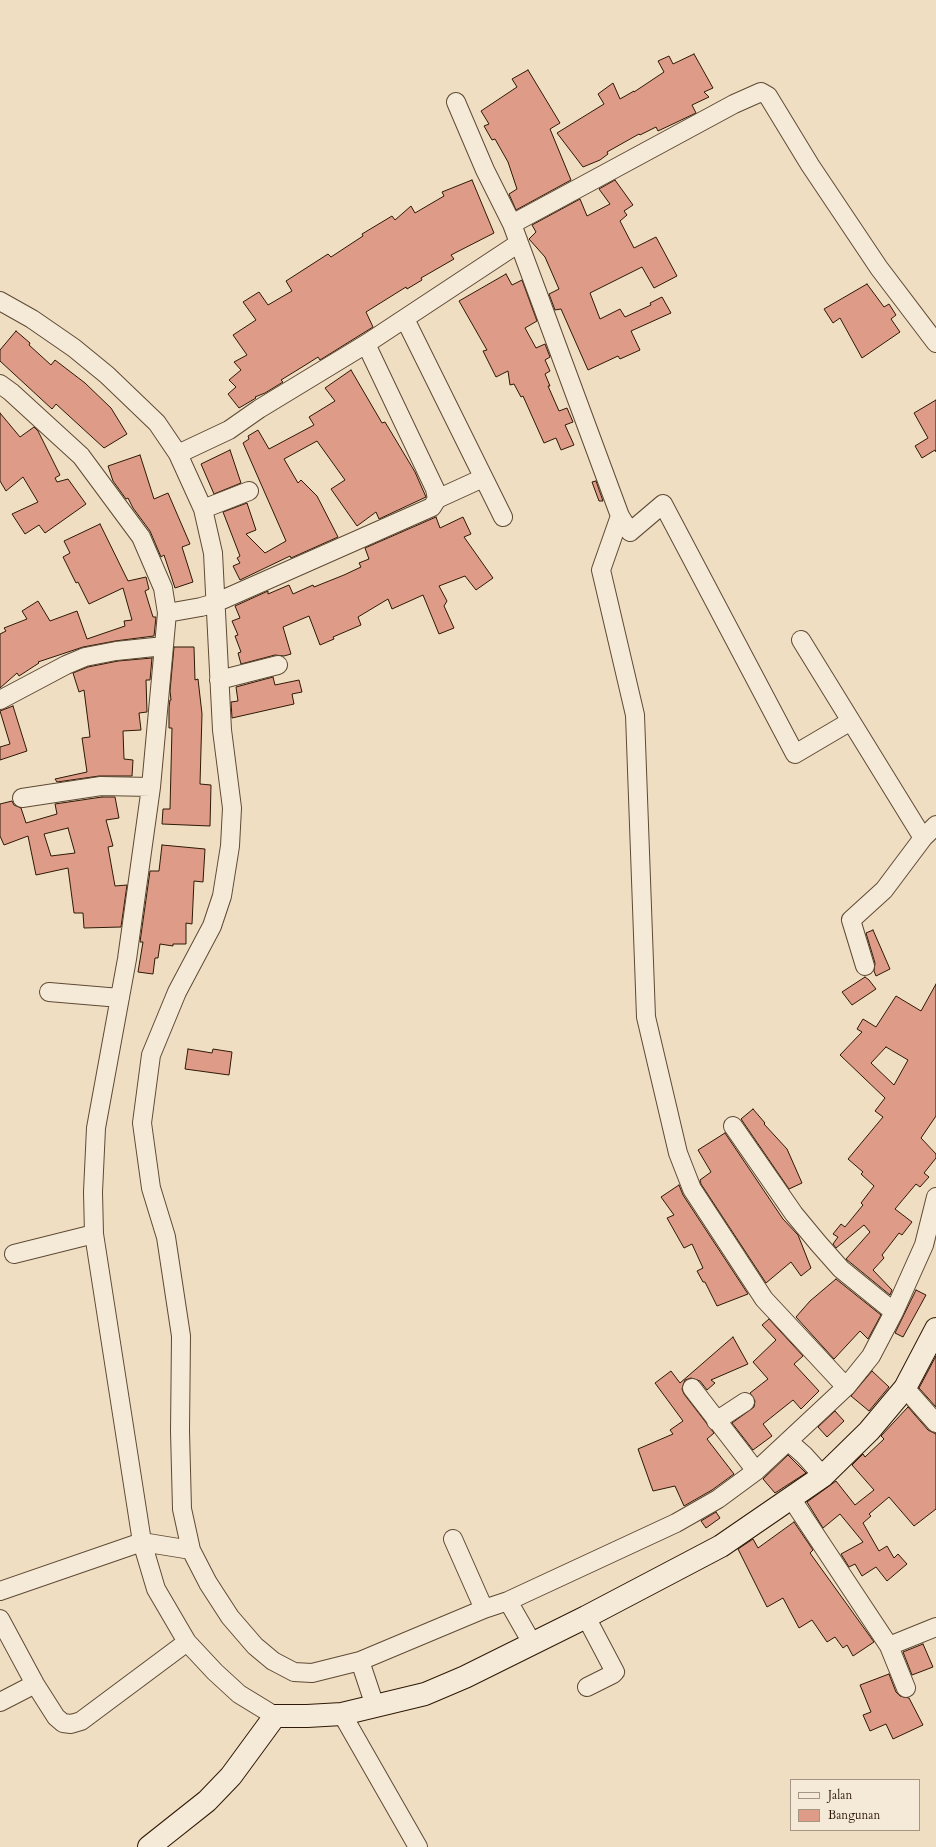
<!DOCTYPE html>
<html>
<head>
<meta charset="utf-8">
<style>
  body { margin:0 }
  #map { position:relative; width:936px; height:1847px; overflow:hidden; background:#f0dec3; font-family:Cardo,serif }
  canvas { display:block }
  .legend { position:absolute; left:790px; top:1779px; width:130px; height:52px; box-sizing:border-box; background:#f5ead8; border:1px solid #a59684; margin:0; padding:5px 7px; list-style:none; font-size:12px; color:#2d1905 }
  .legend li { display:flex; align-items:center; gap:8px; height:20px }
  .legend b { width:20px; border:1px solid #a59684 }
</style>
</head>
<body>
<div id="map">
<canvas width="936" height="1847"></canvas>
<ul class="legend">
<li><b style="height:5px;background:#f5ead8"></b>Jalan</li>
<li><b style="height:11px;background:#de9b88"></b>Bangunan</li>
</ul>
</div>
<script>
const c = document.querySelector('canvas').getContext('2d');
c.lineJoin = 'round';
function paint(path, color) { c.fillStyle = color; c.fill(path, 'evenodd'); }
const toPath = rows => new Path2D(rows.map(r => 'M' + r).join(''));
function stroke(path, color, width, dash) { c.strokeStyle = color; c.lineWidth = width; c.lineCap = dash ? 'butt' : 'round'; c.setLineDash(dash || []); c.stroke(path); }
const building = toPath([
  [694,54,713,88,704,92,709,97,692,105,696,113,658,131,656,127,640,135,639,134,607,152,608,154,600,160,583,167,557,133,604,104,598,94,613,83,620,99,634,91,634,92,664,72,658,61,669,56,673,64,694,54],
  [528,70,560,123,550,129,571,180,516,210,509,194,517,189,508,162,495,139,492,140,484,126,489,124,481,111,517,87,512,79,528,70],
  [472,180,494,233,451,255,454,259,421,278,422,280,407,289,406,287,366,312,373,327,320,360,318,357,307,364,281,380,283,382,265,393,255,397,256,398,239,408,228,394,236,387,229,380,241,370,234,362,247,355,233,335,256,320,243,302,259,292,268,305,292,291,286,281,328,254,331,257,363,236,362,234,392,216,395,220,411,206,415,213,444,196,442,192,472,180],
  [615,180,633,205,624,211,627,215,620,221,634,248,656,237,677,276,654,288,642,267,590,293,600,319,620,309,625,317,651,305,650,303,662,297,671,313,631,331,640,350,620,359,618,356,588,370,561,309,555,310,549,294,559,289,545,257,529,239,536,232,532,225,580,199,587,216,610,204,599,189,615,180],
  [506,274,512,285,522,280,537,321,525,328,536,348,545,344,550,357,545,360,550,371,545,374,550,386,548,386,559,411,567,408,573,422,565,425,574,445,561,450,556,438,544,443,523,396,521,397,514,384,510,385,508,371,496,377,483,351,487,350,459,301,506,274],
  [867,284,884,307,889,304,896,315,891,319,900,332,862,358,840,318,833,323,824,309,867,284],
  [16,331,30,343,29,345,51,365,55,360,85,383,111,408,127,434,104,448,56,404,52,409,0,361,0,350,16,331],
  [351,370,382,423,385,422,415,472,426,497,379,519,376,512,357,526,331,489,345,480,317,441,284,459,298,483,301,480,317,496,338,537,291,558,290,556,240,580,233,566,240,563,237,558,240,556,223,512,247,503,256,530,246,534,265,553,286,541,243,443,249,439,248,436,258,430,269,449,314,425,309,417,335,401,325,388,351,370],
  [936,400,936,452,935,450,922,458,915,446,928,438,914,413,936,400],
  [0,413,20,437,34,427,38,431,60,475,55,478,57,482,68,479,86,504,45,533,39,525,25,534,12,514,38,502,23,477,6,491,0,481,0,413],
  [230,450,241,483,214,494,201,464,230,450],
  [140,455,154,499,168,493,190,544,182,547,193,582,175,588,164,555,161,557,150,531,133,508,128,498,126,499,113,481,108,466,140,455],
  [596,481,603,501,599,501,592,482,596,481],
  [436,517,440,528,463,517,471,534,464,537,493,578,476,590,465,576,439,586,447,601,444,606,454,628,439,634,423,595,392,609,388,599,358,617,361,625,333,637,334,639,320,645,309,616,283,627,291,654,284,656,275,655,241,664,238,653,241,652,235,636,238,635,232,621,240,618,235,606,268,591,268,594,289,585,293,594,313,585,314,587,344,575,361,567,359,563,369,559,365,548,436,517],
  [100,524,128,581,146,577,149,589,145,591,153,617,156,617,154,636,115,641,83,647,38,662,39,663,19,676,17,673,0,688,0,634,6,631,4,628,27,619,22,611,38,601,50,621,77,611,87,639,125,626,124,621,132,620,123,588,89,604,78,582,76,583,63,557,70,553,64,541,100,524],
  [174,647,194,647,195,680,198,679,202,714,200,784,211,785,210,826,162,824,163,809,170,809,172,728,169,728,169,707,170,700,171,700,170,691,174,647],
  [152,658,150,680,146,680,147,712,139,713,141,730,123,731,124,759,133,760,132,776,99,776,57,782,55,779,87,772,82,738,90,737,84,690,79,692,73,673,88,667,118,661,152,658],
  [273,677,275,685,299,680,302,692,292,694,294,704,232,718,231,702,238,701,236,687,273,677],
  [13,706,27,751,0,760,0,747,10,744,0,711,13,706],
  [102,797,115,797,119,818,106,820,113,846,108,847,115,886,127,885,121,927,84,928,83,913,74,913,68,868,36,875,28,836,4,845,0,836,0,804,12,801,14,805,21,808,26,823,57,814,55,804,102,797],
  [68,828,75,853,51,856,44,834,68,828],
  [162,845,205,849,203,882,194,881,192,924,186,923,186,944,173,944,173,946,160,944,158,958,155,958,153,974,138,972,143,942,140,942,150,871,159,871,162,845],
  [873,930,890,969,876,976,874,971,875,963,866,933,873,930],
  [865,977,869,980,876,989,852,1005,842,992,865,977],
  [936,984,936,1116,921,1138,936,1154,936,1158,924,1173,929,1177,920,1187,916,1184,895,1209,912,1222,902,1235,899,1233,882,1255,884,1258,873,1270,892,1290,890,1295,846,1259,870,1232,864,1225,836,1248,833,1244,838,1237,833,1234,841,1224,845,1227,863,1205,861,1203,874,1186,861,1174,863,1172,848,1159,883,1117,875,1111,885,1098,840,1055,862,1032,857,1029,863,1019,876,1027,896,996,921,1011,936,984],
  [886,1047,908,1060,894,1085,871,1063,886,1047],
  [188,1049,212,1053,213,1049,232,1052,229,1075,185,1069,188,1049],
  [753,1109,765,1123,764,1124,787,1149,802,1183,789,1189,741,1119,753,1109],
  [725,1133,783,1219,798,1235,811,1268,801,1276,791,1262,766,1283,701,1184,700,1180,711,1172,698,1150,725,1133],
  [679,1185,683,1195,748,1294,717,1306,705,1282,703,1282,697,1271,703,1268,692,1244,684,1248,667,1218,674,1215,661,1197,679,1185],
  [836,1279,881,1315,868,1339,860,1331,834,1359,796,1317,810,1301,836,1279],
  [916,1290,926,1295,903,1337,895,1333,916,1290],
  [769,1319,803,1356,794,1364,819,1391,801,1409,793,1400,763,1424,772,1436,753,1450,732,1423,754,1407,755,1401,750,1393,768,1379,753,1362,776,1340,762,1325,769,1319],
  [733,1337,748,1364,711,1380,715,1383,707,1390,700,1381,691,1378,685,1380,682,1389,684,1394,714,1433,707,1439,734,1474,712,1490,684,1506,675,1486,653,1491,638,1449,673,1434,670,1430,683,1421,655,1383,671,1371,680,1383,733,1337],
  [936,1356,936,1407,919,1388,936,1356],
  [872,1371,889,1387,869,1411,851,1396,872,1371],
  [908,1407,928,1430,936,1434,936,1509,914,1526,889,1497,869,1514,871,1516,863,1523,879,1551,887,1546,894,1558,898,1554,907,1564,887,1581,876,1567,862,1576,855,1564,849,1567,841,1554,863,1542,840,1514,823,1528,807,1502,836,1481,855,1505,874,1490,852,1465,863,1454,865,1457,884,1439,881,1436,908,1407],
  [835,1411,844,1421,827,1437,818,1427,835,1411],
  [788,1455,806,1473,775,1493,763,1479,788,1455],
  [716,1512,720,1518,706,1528,701,1521,716,1512],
  [794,1522,813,1550,810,1553,874,1642,853,1656,847,1645,843,1648,835,1637,827,1642,812,1620,799,1628,783,1598,767,1607,738,1549,753,1539,758,1548,794,1522],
  [923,1644,933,1667,912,1675,903,1652,923,1644],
  [889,1674,896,1692,900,1696,909,1698,923,1725,893,1739,886,1724,870,1731,863,1715,871,1712,860,1685,889,1674]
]);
const street = toPath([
  [456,102,485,170,512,224,734,104,761,92,768,96,810,165,879,268,936,343],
  [512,224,620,516,601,570,635,715,646,1017,678,1153,692,1189,764,1299,846,1387],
  [0,301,32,319,74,348,107,375,157,423,178,454,203,509,213,553,222,730,232,808,230,846,222,896,212,926,177,992,151,1055,142,1123,151,1188,166,1237,181,1336,180,1431,182,1509,191,1550,208,1583,230,1617,255,1646,273,1661,294,1672,312,1673,360,1661,484,1609,508,1601,676,1523,718,1499,756,1471,846,1387,871,1356,894,1312,924,1245,936,1197],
  [405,319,503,517],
  [0,384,11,392,81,456,141,537,163,588,167,613,151,787,127,959,96,1128,93,1192,94,1234,142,1542,156,1589,187,1642,215,1672,239,1694,275,1716],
  [178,454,229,430,259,409,366,344,519,243],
  [437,499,483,478],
  [203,509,249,491],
  [620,516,630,532,663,504,795,754,851,721],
  [167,613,201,607,215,603,432,507,437,499,435,489,366,344],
  [801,640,923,838,936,825],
  [219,680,278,665],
  [0,700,66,665,85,657,116,651,164,646],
  [22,798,101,786,151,787],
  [865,966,851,920,884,890,923,838],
  [49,992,120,998],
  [733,1126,794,1214,818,1243,841,1269,894,1312],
  [14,1254,94,1234],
  [692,1388,756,1471],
  [905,1388,936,1423],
  [716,1421,745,1402],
  [788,1441,804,1455,823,1476],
  [791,1498,889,1646,906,1688],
  [453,1539,484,1609],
  [0,1591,142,1542,191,1550],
  [508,1601,532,1643],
  [586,1617,615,1672,613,1674,587,1687],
  [0,1619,35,1684,56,1717,63,1723,71,1724,81,1721,187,1642],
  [889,1646,936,1627],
  [360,1661,375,1706],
  [0,1702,35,1684],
  [342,1714,418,1847]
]);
const secondary = toPath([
  [149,1847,207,1801,231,1776,275,1716,307,1716,342,1714,425,1694,465,1677,586,1617,721,1546,823,1476,869,1431,905,1388,936,1329]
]);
paint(building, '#de9b88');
stroke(building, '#2d1905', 1);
stroke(street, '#5e4a34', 20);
stroke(secondary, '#2d1905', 24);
stroke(street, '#f5ead8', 18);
stroke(secondary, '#f5ead8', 22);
</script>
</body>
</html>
